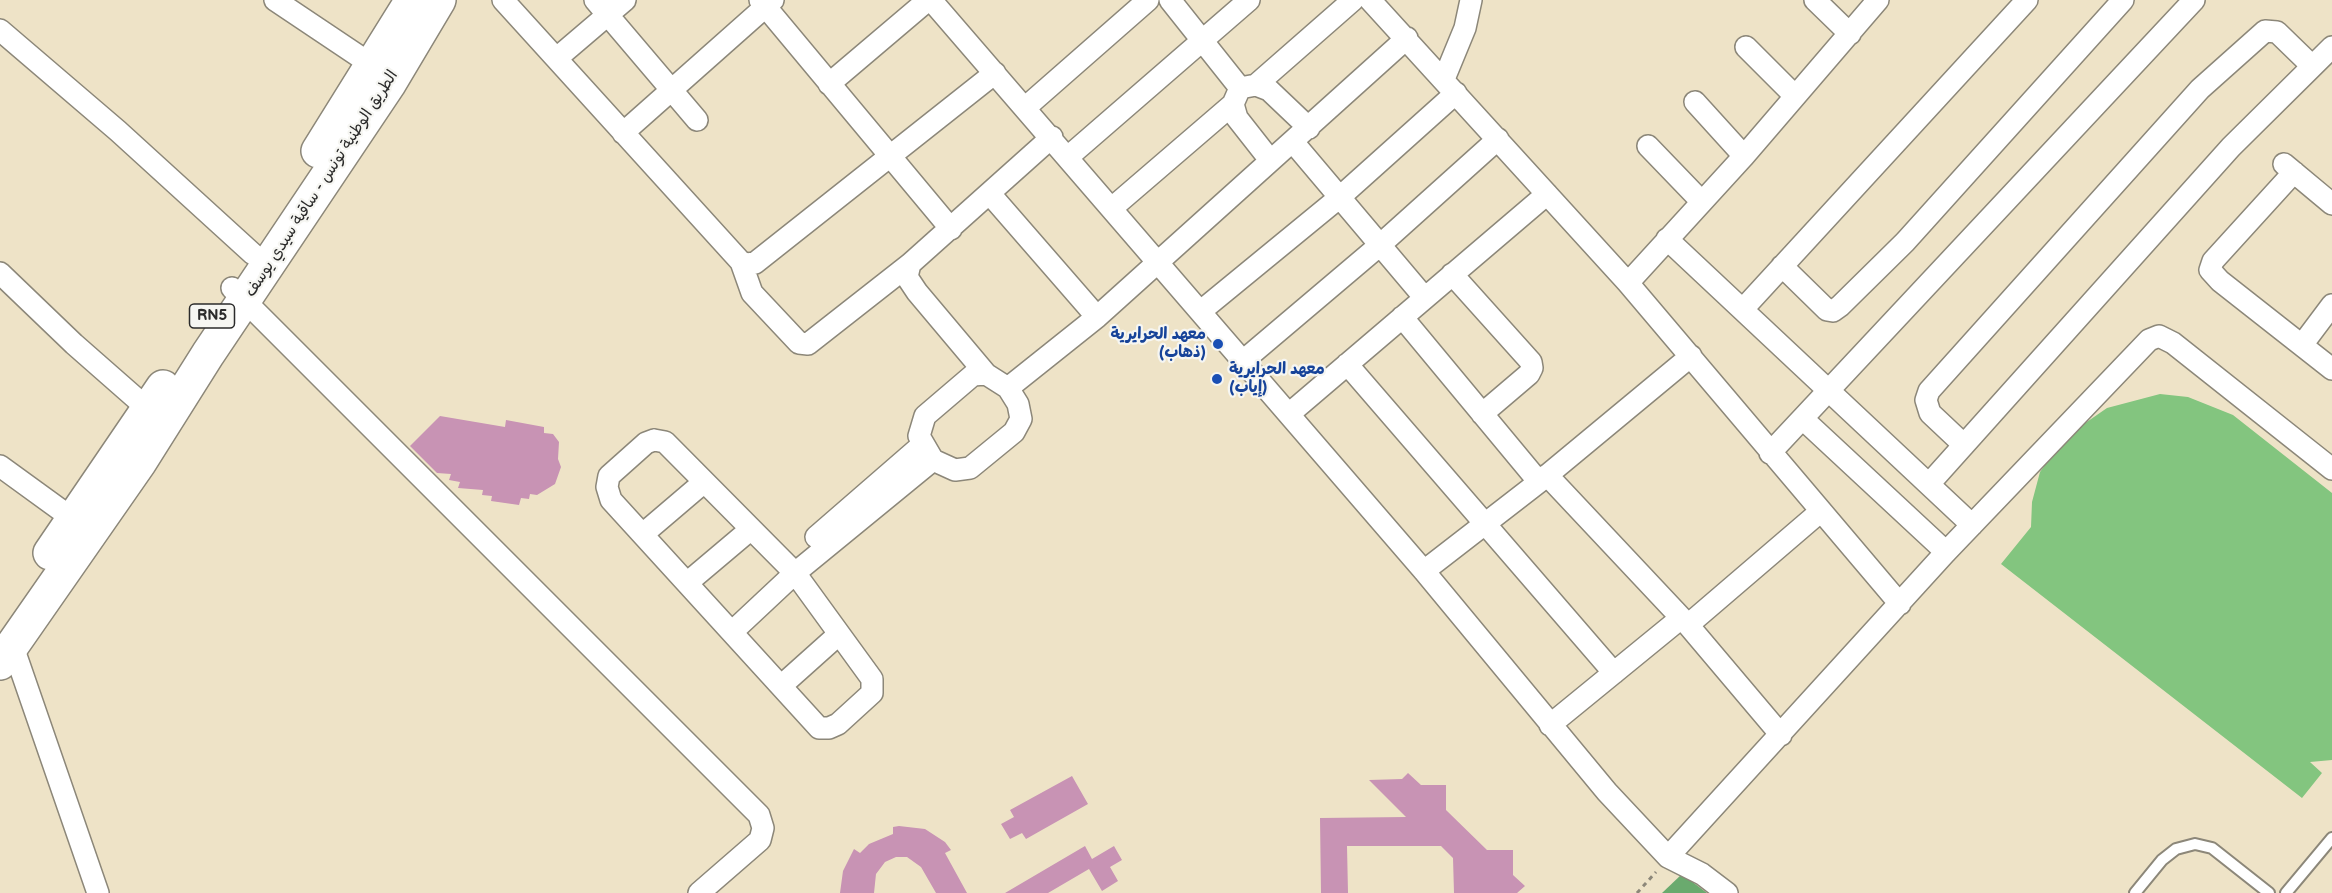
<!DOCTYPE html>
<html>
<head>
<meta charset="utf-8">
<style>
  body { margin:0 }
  canvas { display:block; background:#eee3c7 }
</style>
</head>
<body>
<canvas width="2332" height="893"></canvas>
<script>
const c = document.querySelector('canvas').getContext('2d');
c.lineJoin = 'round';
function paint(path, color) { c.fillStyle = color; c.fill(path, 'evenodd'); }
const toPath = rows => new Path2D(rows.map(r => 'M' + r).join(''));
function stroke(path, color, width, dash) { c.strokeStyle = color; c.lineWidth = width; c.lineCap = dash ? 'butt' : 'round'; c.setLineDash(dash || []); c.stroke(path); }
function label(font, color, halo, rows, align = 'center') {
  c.font = font + ' "Balsamiq Sans","Playpen Sans Arabic",sans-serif'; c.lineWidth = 4.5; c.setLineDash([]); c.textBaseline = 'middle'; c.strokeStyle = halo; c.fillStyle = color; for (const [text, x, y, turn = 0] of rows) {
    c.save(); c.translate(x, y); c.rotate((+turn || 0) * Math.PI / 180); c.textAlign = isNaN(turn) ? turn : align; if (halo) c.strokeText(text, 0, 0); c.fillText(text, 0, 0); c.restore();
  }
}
const green = toPath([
  [2160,394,2188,397,2233,415,2332,493,2332,760,2310,762,2322,773,2302,798,2001,564,2031,527,2032,502,2040,472,2065,437,2107,408]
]);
const forest = toPath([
  [1682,874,1707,893,1662,893]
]);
const building = toPath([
  [440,416,505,427,506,420,544,427,544,433,553,434,559,442,558,459,561,467,555,484,537,495,530,494,529,499,521,498,519,505,491,501,492,496,482,495,483,490,458,488,460,482,449,480,451,474,437,473,410,446],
  [1408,773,1421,785,1446,785,1446,810,1487,850,1513,850,1513,875,1525,886,1517,893,1454,893,1453,858,1441,846,1347,846,1348,893,1321,893,1320,818,1406,817,1369,780,1402,779],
  [1072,776,1088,804,1026,839,1022,833,1010,839,1001,824,1014,817,1010,810],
  [899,826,925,829,945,842,951,850,945,853,967,893,936,893,921,867,907,857,896,857,885,862,876,874,874,893,840,893,843,871,854,849,860,853,869,844,893,834,893,827],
  [1085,846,1092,859,1114,846,1122,860,1110,867,1118,881,1102,891,1089,869,1048,893,1005,893]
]);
const path = toPath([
  [1637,893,1656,872]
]);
const service = toPath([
  [2135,893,2162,860,2176,849,2195,844,2212,848,2269,893],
  [2286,893,2332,838]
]);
const minor = toPath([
  [275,0,372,65],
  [503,0,741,262,747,264,755,263,995,73],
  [595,0,697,120],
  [760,0,951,229],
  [931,0,1424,571,1607,792,1668,857,1702,874,1727,893],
  [1170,0,1240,88],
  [1370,0,1628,283,1900,604],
  [1815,0,1850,34],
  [0,30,118,131,253,254],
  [1746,47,1795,96],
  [557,58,625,0],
  [1444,79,1465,28,1471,0],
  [829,84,928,0],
  [1256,85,1353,0],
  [1695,102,1744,156],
  [1026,107,1148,0],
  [623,133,773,0],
  [1293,142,1424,297],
  [1648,146,1701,201],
  [1068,157,1249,0],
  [1270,160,1237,118,1233,104,1240,88,1256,85,1269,90,1309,128],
  [2284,164,2332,204],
  [2294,172,2213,261,2210,270,2220,281,2332,369],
  [990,194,1097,317],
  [1112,208,1233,104],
  [1667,239,1972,525],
  [741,262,752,293,799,343,808,344,910,264],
  [1782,266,1827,310,1833,311,1840,306,1905,242,2123,0],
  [0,273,74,344,148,409],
  [1452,274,1531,362,1532,368,1529,374,1482,414],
  [1628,283,1744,156,1878,0],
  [232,288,759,815,763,828,760,840,699,893],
  [1743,309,2027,0],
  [1201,311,1340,197,1456,93],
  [1402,317,1539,482],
  [2302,345,2332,305],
  [1243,361,1380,245,1498,139],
  [1347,364,1614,673],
  [986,374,917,292,907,277,910,264,1052,137],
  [986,374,1008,388,1018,404,1021,419,1014,432,970,468,955,470,933,460,919,436,925,416,973,375,986,374],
  [1008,388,1097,317,1407,38],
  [1289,414,1547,194],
  [1804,420,1946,552],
  [654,440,665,442,795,573,872,679,872,693,838,724,829,728,819,728,611,500,607,487,609,476,646,443,654,440],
  [1964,445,1930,413,1926,400,1929,391,2200,89,2265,31,2277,32,2311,65],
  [1770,453,2194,0],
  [0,466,73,519],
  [1547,475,1688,625,1781,735],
  [1929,484,2231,147,2332,47],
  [643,534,704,482],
  [816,537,922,445],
  [1424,571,1539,482,1691,356],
  [687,583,751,529],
  [1688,625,1821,511],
  [732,632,795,573,933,460],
  [12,644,98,893],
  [781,686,838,635],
  [1550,725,1681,618],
  [1668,857,1946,552,2149,340,2159,336,2173,343,2332,469]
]);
const trunk = toPath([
  [318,151,412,0],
  [50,553,163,387],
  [0,663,140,462,208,354,389,84,439,0]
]);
const markers = [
  [1218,344,6,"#1a4fb4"],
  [1217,379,6,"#1a4fb4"]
];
const shields = [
  [212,316,45]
];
const shieldNames = [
  ["RN5",212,316]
];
const streetNames = [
  ["الطريق الوطنية تونس - ساقية سيدي يوسف",322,184,-57]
];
const transitNames = [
  ["معهد الحرايرية",1206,335],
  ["(ذهاب)",1206,353],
  ["معهد الحرايرية",1229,370,"left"],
  ["(إياب)",1229,388,"left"]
];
paint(green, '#83c57f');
paint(forest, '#6aaa6e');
paint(building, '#c893b4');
stroke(service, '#8c8779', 14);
stroke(minor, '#8c8779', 24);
stroke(trunk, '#8c8779', 36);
stroke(path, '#8c8779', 3, [4.5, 4.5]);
stroke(service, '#fff', 10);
stroke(minor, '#fff', 21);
stroke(trunk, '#fff', 33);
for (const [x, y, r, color] of markers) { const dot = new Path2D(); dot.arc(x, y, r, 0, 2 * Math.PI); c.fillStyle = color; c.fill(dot); stroke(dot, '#f6f6f2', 2); }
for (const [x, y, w] of shields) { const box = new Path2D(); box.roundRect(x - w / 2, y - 12, w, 24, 4.5); c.fillStyle = '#f6f6f2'; c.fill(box); stroke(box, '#2b2b2b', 1.5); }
label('bold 15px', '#2b2b2b', null, shieldNames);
label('16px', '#2b2b2b', '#f6f6f2', streetNames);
label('bold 16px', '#164399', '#f6f6f2', transitNames, 'right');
</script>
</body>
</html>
